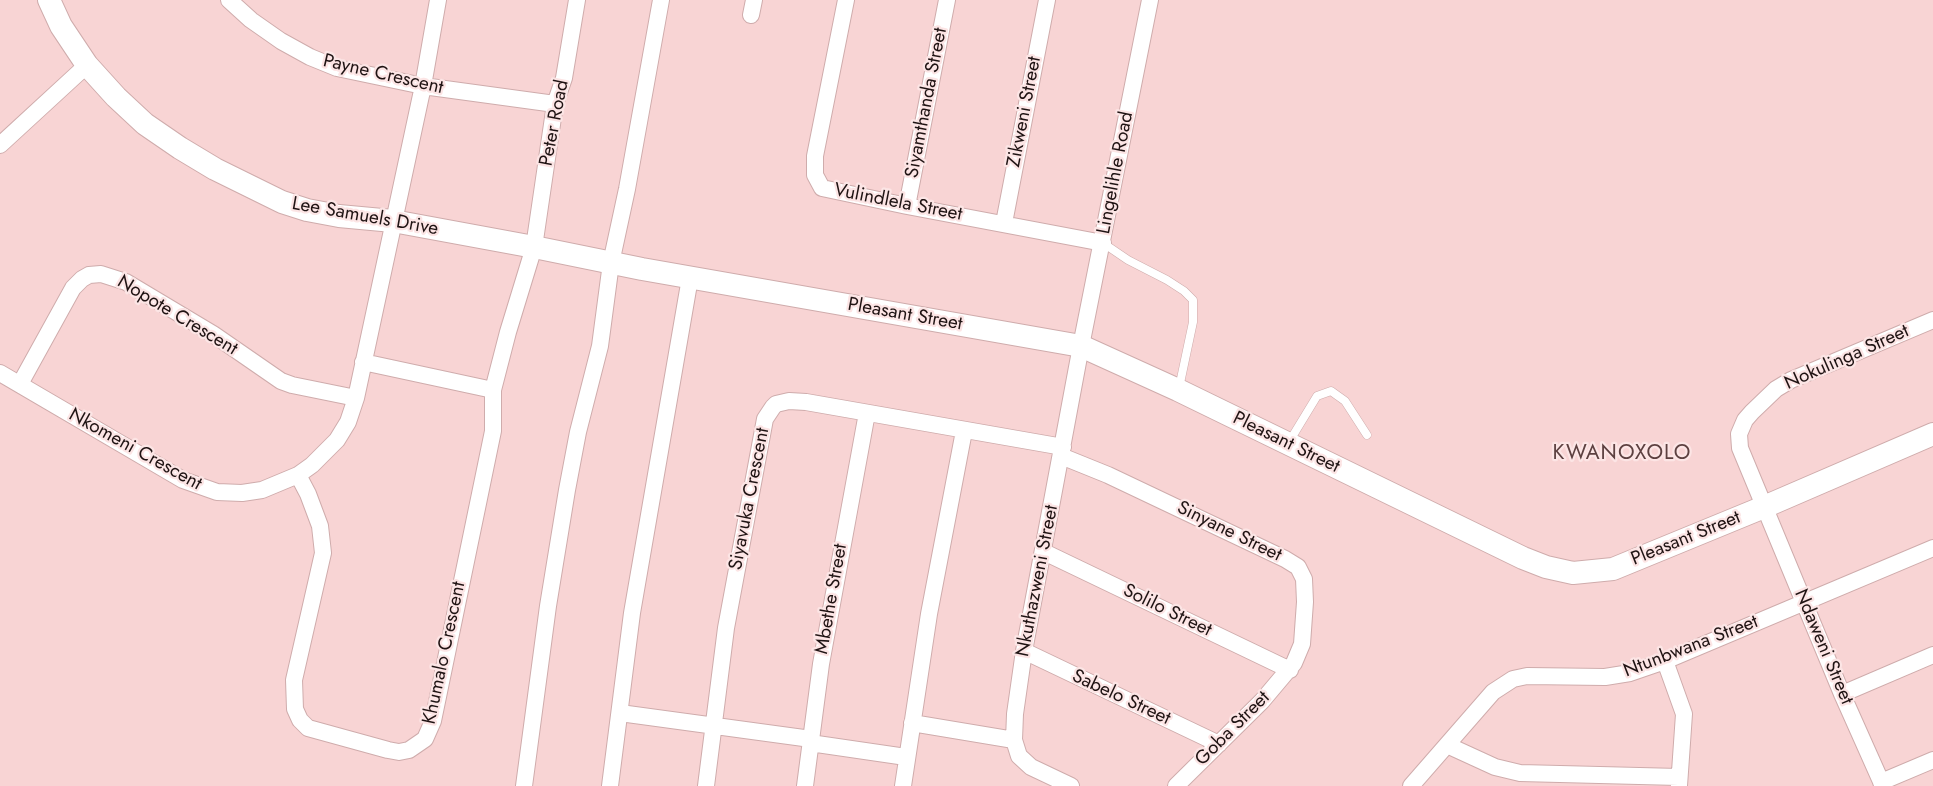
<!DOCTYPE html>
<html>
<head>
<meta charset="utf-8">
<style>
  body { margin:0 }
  canvas { display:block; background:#f8d4d4 }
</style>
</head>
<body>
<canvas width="1933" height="786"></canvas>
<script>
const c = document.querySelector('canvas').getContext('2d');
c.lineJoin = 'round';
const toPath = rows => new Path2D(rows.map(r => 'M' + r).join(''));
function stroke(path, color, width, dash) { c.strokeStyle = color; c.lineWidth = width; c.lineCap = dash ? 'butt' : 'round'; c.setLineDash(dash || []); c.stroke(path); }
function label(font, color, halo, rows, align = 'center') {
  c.font = font + ' Jost,sans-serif'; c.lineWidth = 4.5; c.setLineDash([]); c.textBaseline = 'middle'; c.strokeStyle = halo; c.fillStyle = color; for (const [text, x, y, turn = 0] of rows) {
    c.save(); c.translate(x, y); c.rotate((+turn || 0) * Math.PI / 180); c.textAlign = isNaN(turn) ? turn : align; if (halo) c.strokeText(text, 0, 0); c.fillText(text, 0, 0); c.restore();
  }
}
const lane = toPath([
  [1103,243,1128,260,1167,280,1184,291,1193,300,1193,322,1179,388],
  [1289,442,1317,396,1331,391,1345,401,1367,435]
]);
const street = toPath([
  [229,0,251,20,281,41,310,57,337,68,423,86,555,104],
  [846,0,815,156,815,175,822,188,907,206,1103,243],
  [751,15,754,0],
  [0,145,87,65],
  [907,206,947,0],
  [1004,223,1047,0],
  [363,362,493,390],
  [0,373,183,480,217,492,242,493,262,490,298,475,312,465,337,440,348,422,356,398,423,86,438,0],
  [20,384,73,288,82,279,89,275,101,274,126,282,213,334,281,381,292,385,356,398],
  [1061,456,1108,475,1285,559,1298,567,1304,579,1305,602,1302,644,1294,663,1262,701,1176,786],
  [298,475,308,494,320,526,323,553,294,680,295,709,300,720,308,728,388,750,399,752,409,750,425,739,433,721,493,431,493,390,508,332,534,247,555,104,564,78,577,0],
  [1044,552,1290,670],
  [1024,651,1219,744],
  [1665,661,1684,714,1679,786],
  [1842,694,1933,655],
  [620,713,811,739],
  [912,723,1014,740],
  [810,743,906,757],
  [1447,745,1495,767,1520,773,1679,777],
  [1881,782,1933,760],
  [524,786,548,606,567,490,578,432,600,346,611,263,627,189,661,0],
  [610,786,632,613,690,278],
  [706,786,726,628,765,419,773,407,776,404,789,401,806,402,1063,447],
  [805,786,821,664,867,413],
  [903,786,929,614,964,431],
  [1071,786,1031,767,1019,756,1014,740,1015,714,1024,651,1081,346,1150,0],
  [1411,786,1493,692,1513,679,1527,676,1605,677,1630,673,1665,661,1933,548],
  [1883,786,1842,694,1740,448,1739,434,1745,420,1752,412,1776,389,1791,380,1933,320]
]);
const secondary = toPath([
  [49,0,61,26,87,65,116,97,145,124,180,148,215,169,282,202,307,210,339,216,393,221,534,247,642,269,1081,346,1178,390,1523,558,1546,567,1573,573,1613,569,1764,507,1933,434]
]);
const streetNames = [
  ["Payne Crescent",383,75,13],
  ["Siyamthanda Street",927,103,-79],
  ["Zikweni Street",1025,112,-79],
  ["Peter Road",555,123,-79],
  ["Lingelihle Road",1116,173,-79],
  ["Vulindlela Street",898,203,11],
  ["Lee Samuels Drive",365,217,10],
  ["Pleasant Street",905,315,10],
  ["Nopote Crescent",177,316,31],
  ["Nokulinga Street",1847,358,-24],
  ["Pleasant Street",1286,443,26],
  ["Nkomeni Crescent",135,450,29],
  ["Siyavuka Crescent",750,499,-79],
  ["Sinyane Street",1229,532,26],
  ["Pleasant Street",1686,539,-22],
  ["Nkuthazweni Street",1038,581,-79],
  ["Mbethe Street",832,599,-80],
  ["Solilo Street",1167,611,26],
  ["Ntunbwana Street",1691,647,-21],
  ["Ndaweni Street",1823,647,67],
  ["Khumalo Crescent",445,653,-78],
  ["Sabelo Street",1121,698,25],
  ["Goba Street",1233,729,-45]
];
const quarterNames = [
  ["KWANOXOLO",1622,454]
];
stroke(lane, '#cfacac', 9);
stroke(street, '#cfacac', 18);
stroke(secondary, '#cfacac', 24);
stroke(lane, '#fff', 8);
stroke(street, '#fff', 16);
stroke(secondary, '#fff', 22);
label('19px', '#1f1313', '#fce5e5', streetNames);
c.letterSpacing = '1px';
label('21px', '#5d4040', '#fce5e5', quarterNames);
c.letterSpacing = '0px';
</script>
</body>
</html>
